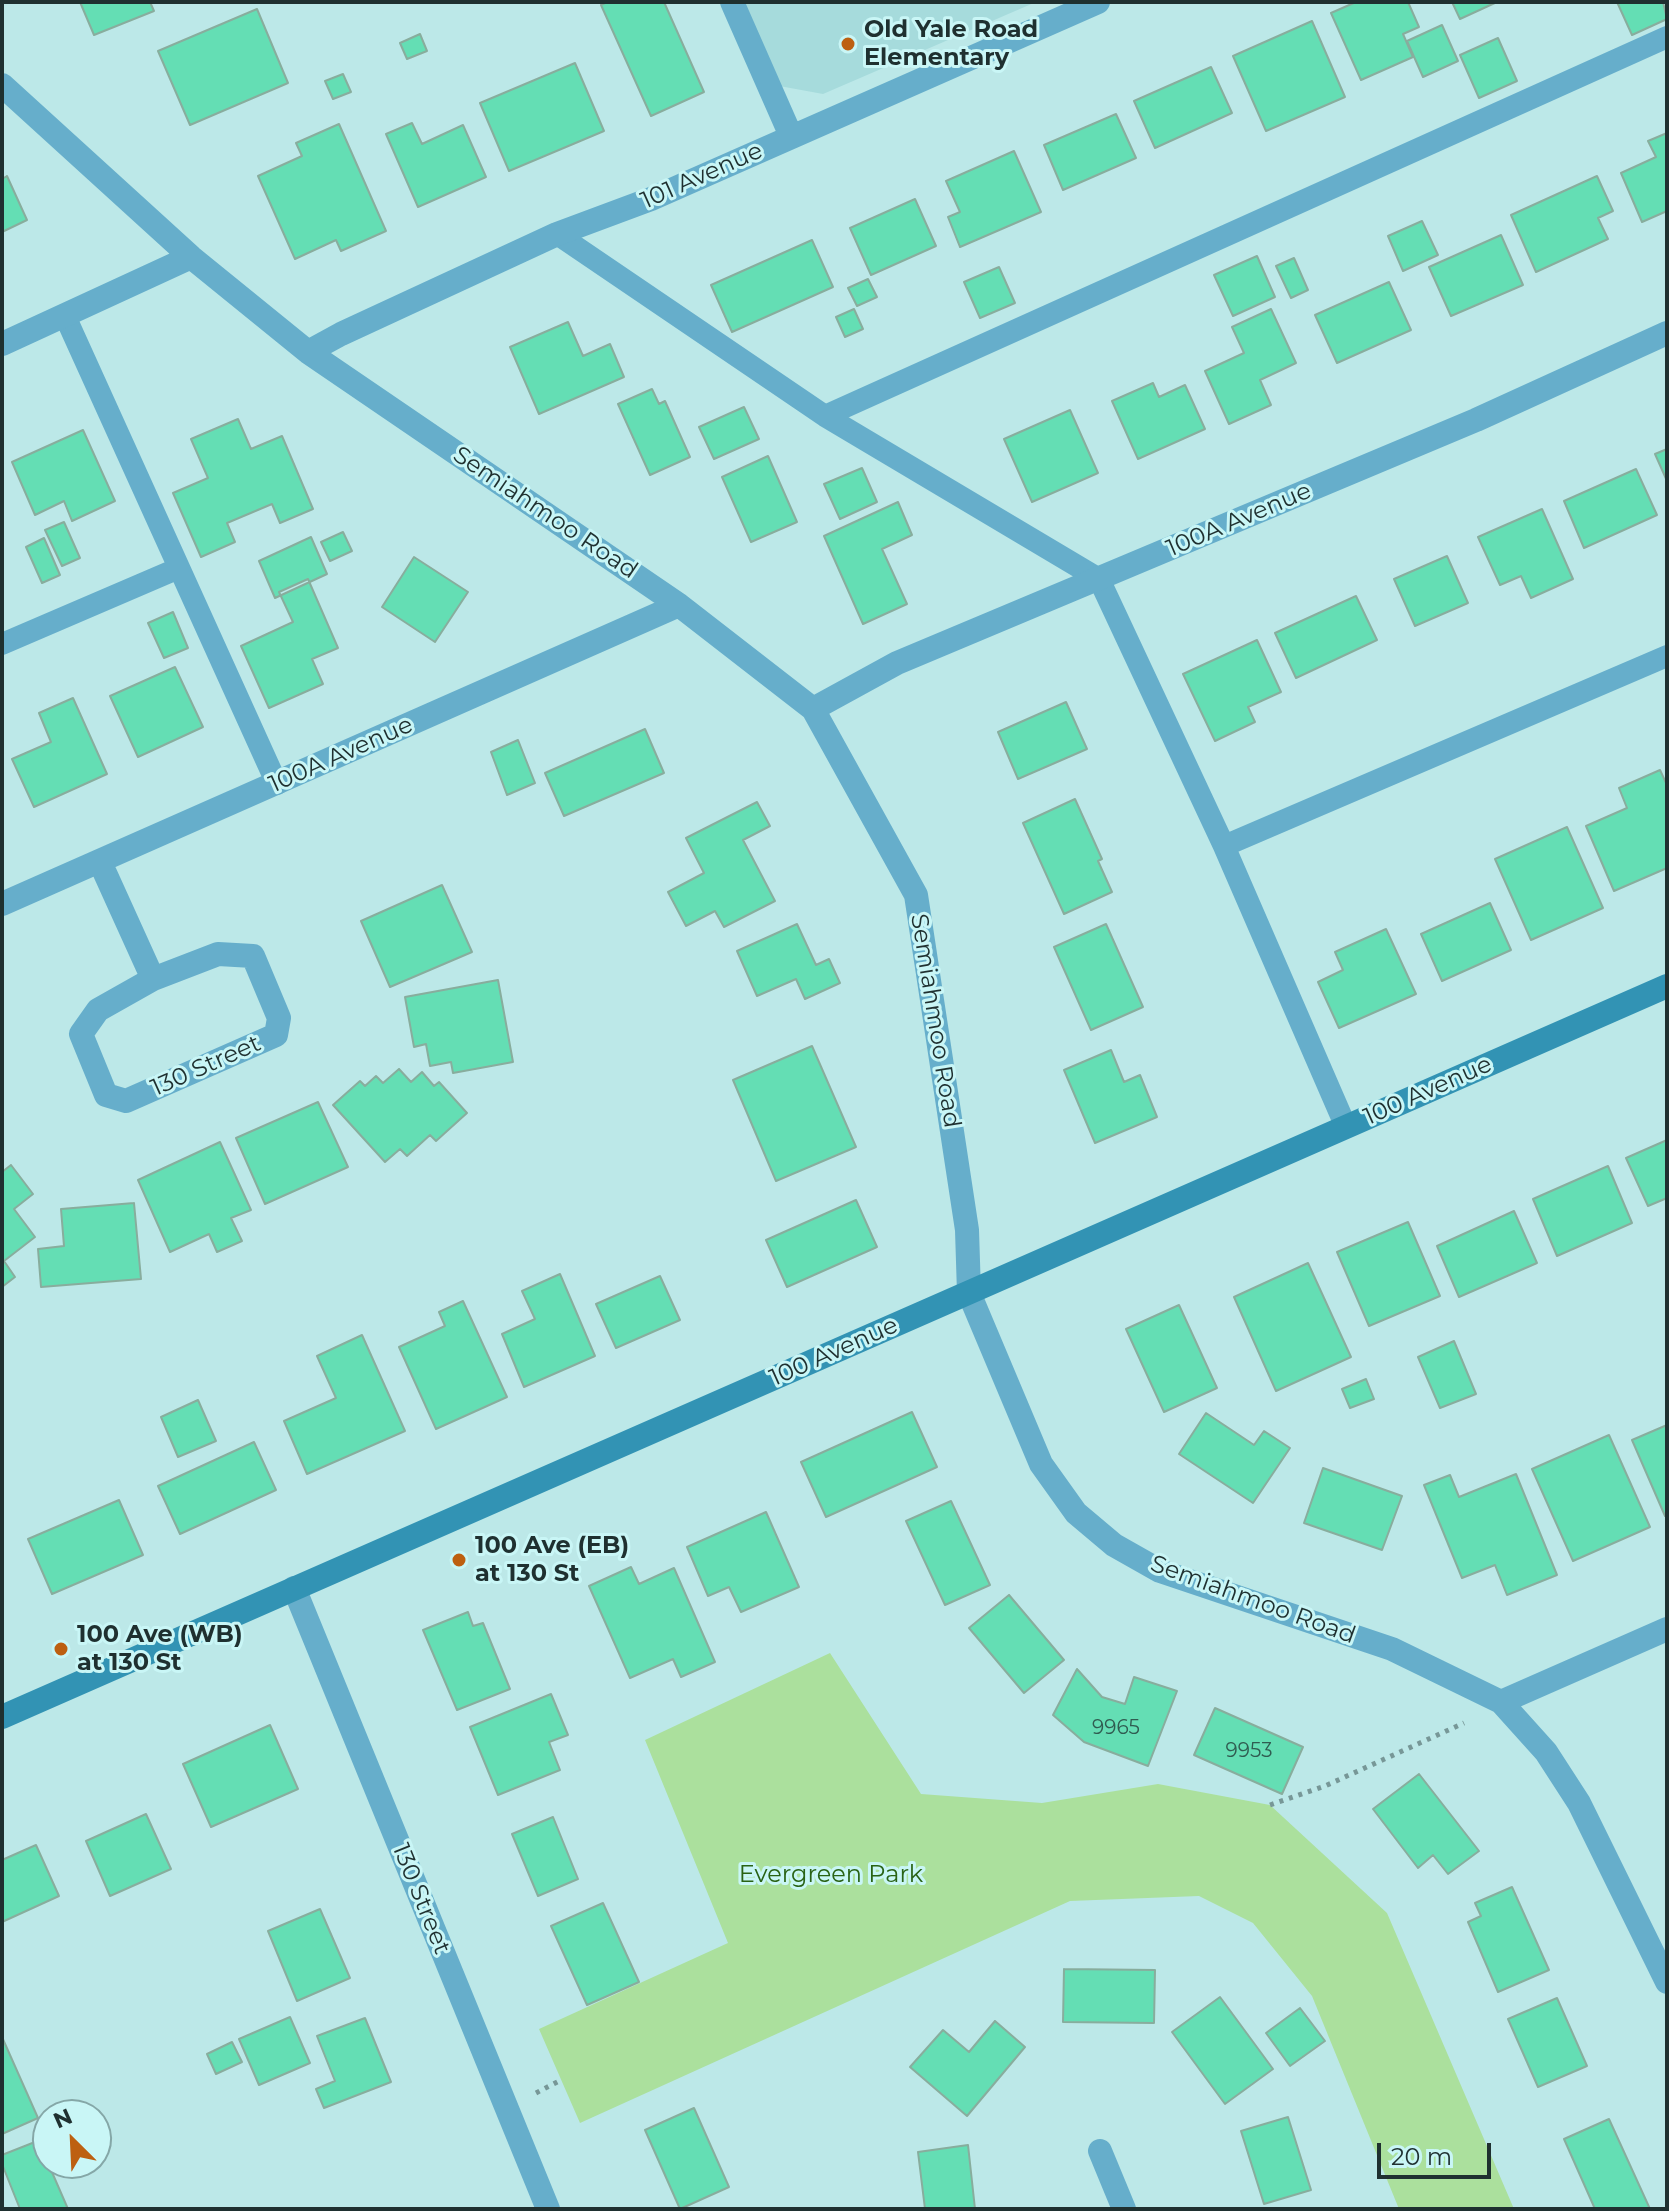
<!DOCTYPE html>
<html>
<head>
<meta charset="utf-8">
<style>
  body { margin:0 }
  #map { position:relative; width:1669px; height:2211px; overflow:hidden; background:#bce8e8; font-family:Montserrat,sans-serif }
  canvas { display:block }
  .frame { position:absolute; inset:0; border:4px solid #1f3030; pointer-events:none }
  .north { position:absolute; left:32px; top:2099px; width:80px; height:80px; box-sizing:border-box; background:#c9f6f6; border:2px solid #85a7a7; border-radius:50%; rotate:336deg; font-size:22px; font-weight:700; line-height:32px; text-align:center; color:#1f3030 }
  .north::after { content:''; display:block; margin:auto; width:28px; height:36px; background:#bd6011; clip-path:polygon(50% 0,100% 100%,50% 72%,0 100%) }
  .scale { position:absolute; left:1377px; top:2143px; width:114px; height:36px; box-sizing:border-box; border:4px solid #1f3030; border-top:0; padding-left:10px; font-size:24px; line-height:28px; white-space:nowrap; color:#1f3030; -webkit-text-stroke:6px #c9f6f6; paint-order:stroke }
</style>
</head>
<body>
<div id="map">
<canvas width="1669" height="2211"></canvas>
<div class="frame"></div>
<div class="north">N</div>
<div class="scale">20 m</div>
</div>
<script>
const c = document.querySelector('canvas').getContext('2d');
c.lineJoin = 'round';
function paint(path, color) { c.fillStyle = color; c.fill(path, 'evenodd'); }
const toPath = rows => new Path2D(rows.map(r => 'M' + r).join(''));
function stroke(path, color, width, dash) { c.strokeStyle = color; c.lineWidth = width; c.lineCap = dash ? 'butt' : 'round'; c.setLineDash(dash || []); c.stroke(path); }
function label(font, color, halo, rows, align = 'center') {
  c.font = font + ' Montserrat,sans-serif'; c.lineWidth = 6; c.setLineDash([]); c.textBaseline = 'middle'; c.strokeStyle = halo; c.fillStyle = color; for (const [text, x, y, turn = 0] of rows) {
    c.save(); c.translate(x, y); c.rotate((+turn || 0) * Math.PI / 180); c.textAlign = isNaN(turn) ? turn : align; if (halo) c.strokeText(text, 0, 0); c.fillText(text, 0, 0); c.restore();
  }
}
const built = toPath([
  [739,2,1036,2,823,94,774,85]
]);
const green = toPath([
  [830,1653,921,1794,1042,1803,1158,1784,1270,1805,1387,1913,1514,2209,1399,2209,1312,1996,1253,1923,1199,1896,1070,1901,580,2123,539,2029,728,1943,645,1740]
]);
const building = toPath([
  [80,2,150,2,154,11,94,35,80,2],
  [607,2,664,2,704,92,651,116,601,5,607,2],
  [1356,2,1408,2,1419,27,1403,34,1413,57,1361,80,1331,13,1356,2],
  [1452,2,1497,2,1460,19,1452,2],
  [1617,2,1663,2,1667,19,1632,35,1617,2],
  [257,9,288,83,190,125,158,51,257,9],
  [1312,21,1345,97,1266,131,1233,56,1312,21],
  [1442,25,1458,61,1423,77,1407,41,1442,25],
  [420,34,427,51,407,59,400,43,420,34],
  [1498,38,1517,81,1479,98,1460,55,1498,38],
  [575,63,604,131,509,171,480,103,575,63],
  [1211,67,1232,113,1155,148,1134,101,1211,67],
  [343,74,351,92,333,99,325,81,343,74],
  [1116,114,1136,158,1063,190,1044,145,1116,114],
  [412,123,422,144,463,125,486,177,418,207,386,134,412,123],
  [339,124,386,231,341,251,336,240,295,259,258,176,302,156,296,143,339,124],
  [1667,133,1667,211,1642,222,1621,173,1656,157,1648,141,1667,133],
  [1014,151,1041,212,960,247,948,217,960,212,946,181,1014,151],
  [7,176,27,220,2,232,2,179,7,176],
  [1597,176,1613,211,1598,218,1608,239,1536,272,1511,215,1597,176],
  [915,199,936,246,871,275,850,228,915,199],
  [1422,221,1438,255,1403,271,1388,236,1422,221],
  [1501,235,1523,285,1451,316,1429,267,1501,235],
  [812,240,833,287,732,332,711,285,812,240],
  [1257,256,1275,297,1233,316,1214,275,1257,256],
  [1294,258,1308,290,1291,298,1276,266,1294,258],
  [999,267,1015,303,980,318,964,282,999,267],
  [868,279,877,297,857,306,848,288,868,279],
  [1389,282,1411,330,1337,363,1315,315,1389,282],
  [854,309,863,329,845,337,836,317,854,309],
  [1271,309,1296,363,1260,380,1271,405,1229,424,1205,371,1244,353,1232,327,1271,309],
  [568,322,583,356,610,344,624,377,539,414,510,347,568,322],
  [1153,383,1159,397,1185,385,1205,429,1138,459,1112,401,1153,383],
  [652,389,659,404,665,401,690,457,650,475,618,404,652,389],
  [744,407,759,439,714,459,699,427,744,407],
  [1070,410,1098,473,1032,502,1004,439,1070,410],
  [238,419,251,449,282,436,313,509,280,523,272,504,227,523,235,542,201,557,173,493,208,478,191,439,238,419],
  [83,430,115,501,72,521,64,501,35,515,12,462,83,430],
  [1667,449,1667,481,1655,454,1667,449],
  [768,456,797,522,751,542,722,477,768,456],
  [862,468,877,502,840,519,824,484,862,468],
  [1636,469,1657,515,1584,548,1564,501,1636,469],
  [898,502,912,535,882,549,907,604,863,624,824,536,898,502],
  [1542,509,1573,579,1531,598,1521,576,1500,585,1478,537,1542,509],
  [64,522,80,558,62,566,45,530,64,522],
  [343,532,352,551,330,561,321,542,343,532],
  [311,537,327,574,275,598,259,561,311,537],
  [44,538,60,575,42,583,26,547,44,538],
  [1447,556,1468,603,1415,626,1394,579,1447,556],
  [414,557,468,592,435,642,382,607,414,557],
  [308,579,338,648,312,659,323,684,269,708,241,646,293,622,279,592,308,579],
  [1356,596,1377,640,1296,678,1275,633,1356,596],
  [173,612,188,648,164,658,148,623,173,612],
  [1257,640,1281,692,1248,707,1255,722,1215,741,1183,674,1257,640],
  [175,667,203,727,138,757,110,696,175,667],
  [73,698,107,774,34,807,12,759,51,742,39,713,73,698],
  [1066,702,1087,749,1018,779,998,732,1066,702],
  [645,729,664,773,564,816,545,773,645,729],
  [518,740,535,783,507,795,491,752,518,740],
  [1660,770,1667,785,1667,868,1614,891,1586,826,1627,808,1619,788,1660,770],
  [1075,799,1102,859,1098,861,1112,892,1064,914,1023,823,1075,799],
  [757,802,770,826,743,840,775,901,724,927,715,911,686,926,668,892,704,873,686,838,757,802],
  [1567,827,1603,908,1531,940,1495,859,1567,827],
  [442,885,472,952,390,987,361,921,442,885],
  [1490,903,1511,950,1442,981,1421,934,1490,903],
  [797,924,816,965,829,959,840,983,805,999,796,979,757,996,737,951,797,924],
  [1106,924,1143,1007,1091,1030,1054,947,1106,924],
  [1386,929,1416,994,1339,1028,1318,982,1343,970,1335,952,1386,929],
  [498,980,513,1062,453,1073,451,1062,430,1066,426,1044,414,1047,405,997,498,980],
  [812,1046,856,1147,776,1181,733,1080,812,1046],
  [1111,1050,1124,1082,1140,1075,1157,1117,1095,1143,1064,1070,1111,1050],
  [399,1069,411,1082,422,1072,434,1086,439,1082,467,1113,436,1141,430,1135,407,1156,400,1149,385,1162,333,1105,360,1081,365,1086,376,1076,383,1083,399,1069],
  [318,1102,348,1167,265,1204,236,1138,318,1102],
  [1667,1140,1667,1198,1648,1206,1626,1158,1667,1140],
  [220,1142,251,1210,231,1218,242,1241,217,1252,209,1234,170,1252,138,1180,220,1142],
  [11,1165,33,1194,14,1209,35,1237,4,1261,15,1277,2,1287,2,1172,11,1165],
  [1608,1166,1632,1223,1557,1256,1533,1199,1608,1166],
  [856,1200,877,1247,787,1287,766,1240,856,1200],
  [134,1203,141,1279,41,1287,38,1249,64,1246,61,1209,134,1203],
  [1514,1211,1537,1263,1459,1297,1437,1246,1514,1211],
  [1408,1222,1440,1296,1369,1326,1337,1252,1408,1222],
  [1308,1263,1351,1357,1276,1391,1234,1297,1308,1263],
  [560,1274,595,1356,524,1387,502,1334,535,1319,522,1291,560,1274],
  [660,1276,680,1320,616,1348,596,1304,660,1276],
  [463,1301,507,1397,436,1429,399,1347,445,1326,439,1312,463,1301],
  [1179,1305,1217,1388,1164,1412,1126,1329,1179,1305],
  [362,1335,405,1431,307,1474,284,1421,336,1398,317,1356,362,1335],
  [1454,1341,1476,1394,1440,1408,1418,1357,1454,1341],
  [1366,1379,1374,1399,1350,1408,1342,1389,1366,1379],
  [198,1400,216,1441,178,1457,161,1417,198,1400],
  [912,1412,937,1467,826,1517,801,1462,912,1412],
  [1206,1413,1254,1445,1264,1431,1290,1448,1253,1503,1179,1454,1206,1413],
  [1667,1425,1667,1515,1665,1516,1632,1440,1667,1425],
  [1609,1435,1650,1527,1573,1561,1532,1469,1609,1435],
  [254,1442,276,1490,180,1534,158,1486,254,1442],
  [1323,1468,1402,1496,1382,1550,1304,1523,1323,1468],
  [1516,1474,1557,1575,1507,1595,1495,1565,1462,1578,1424,1485,1450,1475,1459,1497,1516,1474],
  [119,1500,143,1555,52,1594,28,1539,119,1500],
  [951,1501,990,1585,945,1605,906,1521,951,1501],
  [766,1512,799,1587,741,1612,729,1587,708,1596,687,1547,766,1512],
  [631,1567,639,1584,674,1568,715,1662,681,1677,673,1659,630,1678,589,1586,631,1567],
  [1009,1595,1064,1660,1024,1693,969,1628,1009,1595],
  [468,1612,473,1626,483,1623,510,1689,457,1710,423,1630,468,1612],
  [1077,1669,1102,1697,1125,1704,1134,1677,1177,1691,1148,1766,1084,1742,1053,1715,1077,1669],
  [551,1694,568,1735,549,1742,560,1770,498,1795,470,1727,551,1694],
  [1215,1708,1303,1747,1282,1794,1194,1755,1215,1708],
  [270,1725,298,1789,211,1827,183,1764,270,1725],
  [1419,1774,1479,1851,1448,1874,1433,1855,1418,1868,1373,1809,1419,1774],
  [146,1814,171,1869,110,1896,86,1841,146,1814],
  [553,1817,578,1879,538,1896,512,1834,553,1817],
  [36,1845,59,1896,2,1922,2,1860,36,1845],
  [1512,1887,1549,1970,1498,1992,1468,1922,1481,1916,1475,1903,1512,1887],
  [603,1903,639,1982,587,2005,551,1926,603,1903],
  [320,1909,350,1978,297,2001,268,1931,320,1909],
  [1064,1969,1155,1970,1154,2023,1063,2022,1064,1969],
  [1220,1997,1273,2069,1225,2104,1172,2032,1220,1997],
  [1557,1998,1587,2066,1538,2087,1508,2019,1557,1998],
  [1300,2008,1325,2041,1290,2066,1266,2033,1300,2008],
  [290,2017,310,2063,259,2085,239,2039,290,2017],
  [365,2018,391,2082,324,2108,316,2089,335,2081,317,2036,365,2018],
  [995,2021,1025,2047,967,2116,910,2067,943,2030,969,2052,995,2021],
  [2,2037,38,2118,2,2134,2,2037],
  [232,2042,242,2062,216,2074,207,2054,232,2042],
  [694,2108,729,2187,680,2209,645,2130,694,2108],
  [1288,2117,1311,2190,1264,2204,1241,2131,1288,2117],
  [1609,2119,1650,2209,1595,2209,1564,2139,1609,2119],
  [40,2140,48,2163,68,2209,20,2209,2,2164,2,2155,40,2140],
  [968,2145,975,2209,925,2209,918,2152,968,2145]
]);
const path = toPath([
  [1270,1805,1325,1786,1464,1723],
  [536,2093,561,2080]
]);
const lane = toPath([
  [557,234,825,416,1099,579,1224,846,1346,1127],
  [65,316,277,784],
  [825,416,1667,37],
  [2,644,179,568],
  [1224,846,1667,656]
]);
const street = toPath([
  [732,2,791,136],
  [2,85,191,257,308,352,679,605,813,709,916,895,967,1230,969,1293,1041,1464,1076,1513,1114,1545,1160,1571,1392,1649,1501,1702,1546,1752,1579,1803,1667,1982],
  [2,344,191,257],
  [308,352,341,334,557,234,651,199,1098,2],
  [813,709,897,663,1476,420,1667,333],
  [100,862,153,979,98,1010,81,1034,106,1095,126,1101,276,1035,279,1018,253,956,218,954,153,979],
  [2,904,679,605],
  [294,1588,548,2209],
  [1501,1702,1667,1629],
  [1100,2151,1124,2209]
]);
const secondary = toPath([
  [2,1717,1667,986]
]);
const markers = [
  [848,44,8,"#bd6011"],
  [459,1560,8,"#bd6011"],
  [61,1649,8,"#bd6011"]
];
const numberNames = [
  ["9965",1116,1728],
  ["9953",1249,1751]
];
const poiNames = [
  ["Old Yale Road",864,30],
  ["Elementary",864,58],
  ["100 Ave (EB)",475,1546],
  ["at 130 St",475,1574],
  ["100 Ave (WB)",77,1635],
  ["at 130 St",77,1663]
];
const streetNames = [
  ["101 Avenue",702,176,-24],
  ["Semiahmoo Road",545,513,34],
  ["100A Avenue",1239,520,-23],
  ["100A Avenue",341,755,-24],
  ["Semiahmoo Road",935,1021,81],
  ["130 Street",206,1066,-24],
  ["100 Avenue",1428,1091,-24],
  ["100 Avenue",834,1352,-24],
  ["Semiahmoo Road",1253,1600,20],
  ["130 Street",421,1899,68]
];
const parkNames = [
  ["Evergreen Park",831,1875]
];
paint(built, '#a6dbdc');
paint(green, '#abe09d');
paint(building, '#64deb4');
stroke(building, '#88ad9d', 2);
stroke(path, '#779797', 5, [4, 6]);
stroke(lane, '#66aecb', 22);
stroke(street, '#66aecb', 24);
stroke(secondary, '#3293b4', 24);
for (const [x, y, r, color] of markers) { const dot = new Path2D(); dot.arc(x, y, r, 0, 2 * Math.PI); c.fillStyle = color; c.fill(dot); stroke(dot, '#c9f6f6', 3); }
label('20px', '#305c51', null, numberNames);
label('bold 24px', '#1f3030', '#c9f6f6', poiNames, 'left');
label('24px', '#1f3030', '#c9f6f6', streetNames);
label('24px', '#296315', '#c9f6f6', parkNames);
</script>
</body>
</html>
